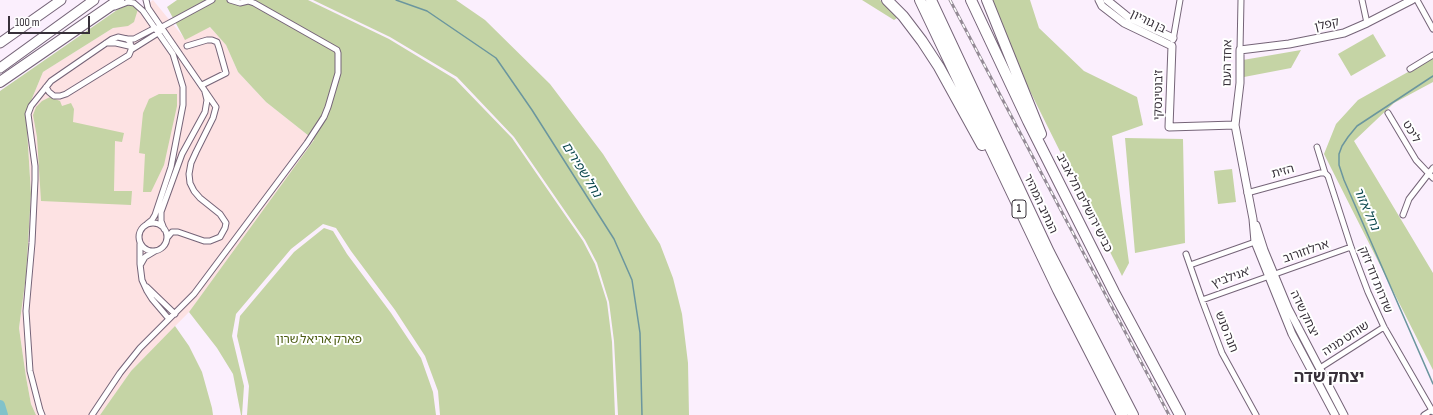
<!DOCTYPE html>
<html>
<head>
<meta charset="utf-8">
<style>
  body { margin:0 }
  #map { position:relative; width:1433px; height:415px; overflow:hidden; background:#fbeffd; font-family:"Sofia Sans Condensed",sans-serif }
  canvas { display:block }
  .scale { position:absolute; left:8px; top:16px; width:82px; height:18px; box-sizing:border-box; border:2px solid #373039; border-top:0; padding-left:5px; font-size:12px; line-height:14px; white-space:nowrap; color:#373039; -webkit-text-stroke:3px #fff; paint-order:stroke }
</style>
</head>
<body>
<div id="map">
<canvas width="1433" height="415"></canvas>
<div class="scale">100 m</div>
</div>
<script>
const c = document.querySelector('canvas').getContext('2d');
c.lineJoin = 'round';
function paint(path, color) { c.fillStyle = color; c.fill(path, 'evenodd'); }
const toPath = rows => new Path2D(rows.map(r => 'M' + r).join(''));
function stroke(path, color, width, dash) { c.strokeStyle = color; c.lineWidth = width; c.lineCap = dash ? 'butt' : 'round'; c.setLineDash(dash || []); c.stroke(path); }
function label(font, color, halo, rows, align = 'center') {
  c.font = font + ' "Sofia Sans Condensed","Noto Sans Hebrew",sans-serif'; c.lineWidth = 4; c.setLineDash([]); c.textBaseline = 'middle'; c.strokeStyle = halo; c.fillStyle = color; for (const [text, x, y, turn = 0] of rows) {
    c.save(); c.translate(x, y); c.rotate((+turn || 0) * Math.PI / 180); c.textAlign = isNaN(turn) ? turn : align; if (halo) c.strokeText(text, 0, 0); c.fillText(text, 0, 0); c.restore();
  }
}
const industrial = toPath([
  [153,0,185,39,210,27,226,45,238,72,266,102,314,140,189,312,131,371,100,415,36,415,31,404,26,377,19,328,26,276,31,194,26,113,43,72,113,28]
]);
const green = toPath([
  [177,0,308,0,389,39,455,79,512,138,583,241,595,264,607,302,612,342,615,415,440,415,438,391,425,356,395,310,351,251,336,228,323,224,291,249,236,314,232,336,244,386,242,415,241,415,233,374,217,348,189,312,314,140,266,102,238,72,226,45,210,27,185,40,167,7],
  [313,0,456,0,485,20,550,84,603,154,660,244,673,278,682,314,688,363,689,415,618,415,614,341,609,302,597,263,585,240,514,137,457,77,390,37],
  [862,0,880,0,885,4,897,18,894,20],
  [991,0,1030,0,1039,28,1084,71,1137,97,1143,125,1112,136,1129,263,1122,276,1017,65],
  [126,5,131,5,138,9,134,22,128,26,113,28,43,72,26,113,31,194,26,276,19,328,26,377,31,404,36,415,0,415,0,91,117,10],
  [1373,34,1386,56,1351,76,1338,54],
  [1301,50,1291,68,1244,77,1243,60],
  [1433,58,1433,82,1394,103,1354,141,1433,273,1433,370,1324,154,1336,124,1358,100],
  [159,94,177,94,177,106,164,165,151,192,143,192,145,154,139,153,143,113,149,99],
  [50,97,60,101,62,106,71,103,74,109,73,122,124,133,122,142,115,141,114,191,132,191,131,205,41,201,37,137,33,115,36,107,42,101],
  [1125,138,1183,139,1185,243,1135,253],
  [1232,169,1236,202,1218,204,1214,171],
  [324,228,333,231,347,254,391,313,421,358,433,392,436,415,247,415,249,386,237,336,240,316,294,252],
  [175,326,189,346,202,372,212,408,213,415,100,415,131,371]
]);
const stream = toPath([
  [396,0,427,11,496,58,532,110,614,239,632,280,640,333,642,415],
  [1433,76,1357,126,1348,137,1342,146,1339,154,1339,165,1344,180,1433,384]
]);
const river = toPath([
  [0,405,3,415]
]);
const minor = toPath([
  [146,0,148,8,216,107,213,118,196,152,191,163,189,174,190,183,194,191,200,198,220,214,226,223,225,228,220,237,210,241,204,241,178,232,172,232,167,238],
  [1362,0,1367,23],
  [1417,0,1433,29],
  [115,7,128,2,134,3,143,11,173,54,183,87,183,105,171,167,155,215,152,220,147,224],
  [162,27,212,0],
  [1173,40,1180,0],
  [106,43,116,43,133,47],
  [187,46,207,40,212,40,217,42,219,48,226,73,202,85],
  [1240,50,1241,0],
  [1410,69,1433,55],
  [46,87,49,92,54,96,60,96,66,94,129,55,131,50,131,47,130,42,127,39],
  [1388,113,1416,160,1433,178],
  [1317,147,1325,173,1328,176,1351,247,1368,292,1384,327,1433,412],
  [1247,193,1320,173,1325,173],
  [1403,215,1409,199,1433,168],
  '139 237a14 14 0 1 1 28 0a14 14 0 1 1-28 0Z',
  [164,229,161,221,161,212,182,154,205,112,207,100,205,92],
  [140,244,140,264,142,280,147,291,152,299,169,319],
  [1186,254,1202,300,1222,353,1256,415],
  [141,264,145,257,155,251],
  [1190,265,1255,242],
  [147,287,175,314],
  [1202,300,1351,247],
  [1320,368,1384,327],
  [42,415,40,410,30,371,26,311,32,243,35,180,35,166,28,114,31,106,51,81,112,39,118,37,127,39,134,39,155,28,162,27,158,33,131,50],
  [92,415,120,373,140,348,194,294,307,143,324,117,328,107,338,73,338,53,337,50,254,3,248,1,240,3,230,0],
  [1424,415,1432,410]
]);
const tertiary = toPath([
  [1099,0,1102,6,1124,23,1172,46,1169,127,1235,125],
  [1107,0,1128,17,1173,38],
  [1256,225,1264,250,1288,308,1344,415],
  [1335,415,1292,334,1255,242,1253,219,1235,125,1240,83,1240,50,1289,44,1344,33,1367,23,1412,0]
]);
const trunk = toPath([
  [0,43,61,0],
  [0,68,94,0]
]);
const motorway = toPath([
  [887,0,903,16,922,41,939,67,982,145],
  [920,0,1058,290,1122,415],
  [931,0,1049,252,1133,415],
  [971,0,1028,121,1114,292,1180,415],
  [987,0,1041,134],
  [0,82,119,0]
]);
const rail = toPath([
  [950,0,1169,415]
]);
const shields = [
  [1019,209,14]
];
const shieldNames = [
  ["1",1019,209]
];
const streetNames = [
  ["בן גוריון",1148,22,26],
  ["קפלן",1327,25,-13],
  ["אחד העם",1228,63,-89],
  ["ז'בוטינסקי",1159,95,-89],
  ["ליכט",1411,132,59],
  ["הזית",1283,172,-15],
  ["כביש ירושלים תל אביב",1084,203,63],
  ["הנתיב המהיר",1040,204,65],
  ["ארלוזורוב",1306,252,-19],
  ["אנילביץ'",1231,278,-20],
  ["שדרות דוד ז'זק",1375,280,68],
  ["יצחק שדה",1304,314,64],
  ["חנה סנש",1226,332,68],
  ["שוחט מניה",1346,339,-33]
];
const parkNames = [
  ["פארק אריאל שרון",319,340]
];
const waterNames = [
  ["נחל שפירים",581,170,58],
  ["נחל אזור",1366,209,66]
];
const districtNames = [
  ["יצחק שדה",1329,378]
];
paint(industrial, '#fde2e3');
paint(green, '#c5d4a5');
stroke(stream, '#6b969e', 1.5);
stroke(river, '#81c2ca', 10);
stroke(minor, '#756478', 7);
stroke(tertiary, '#756478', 9);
stroke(trunk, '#756478', 11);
stroke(motorway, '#756478', 12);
stroke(minor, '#fff', 5);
stroke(tertiary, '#fff', 7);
stroke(trunk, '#fff', 9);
stroke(motorway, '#fff', 10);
stroke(rail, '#948b96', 3);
stroke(rail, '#fff', 1.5, [4.5]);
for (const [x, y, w] of shields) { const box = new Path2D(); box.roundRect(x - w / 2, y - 9, w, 18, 3); c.fillStyle = '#fff'; c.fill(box); stroke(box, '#373039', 1); }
label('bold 11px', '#373039', null, shieldNames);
label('12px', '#373039', '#fff', streetNames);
label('12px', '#4b5b11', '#fff', parkNames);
label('italic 13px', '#0c484e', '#fff', waterNames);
label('bold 16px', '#373039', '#fff', districtNames);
</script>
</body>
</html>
